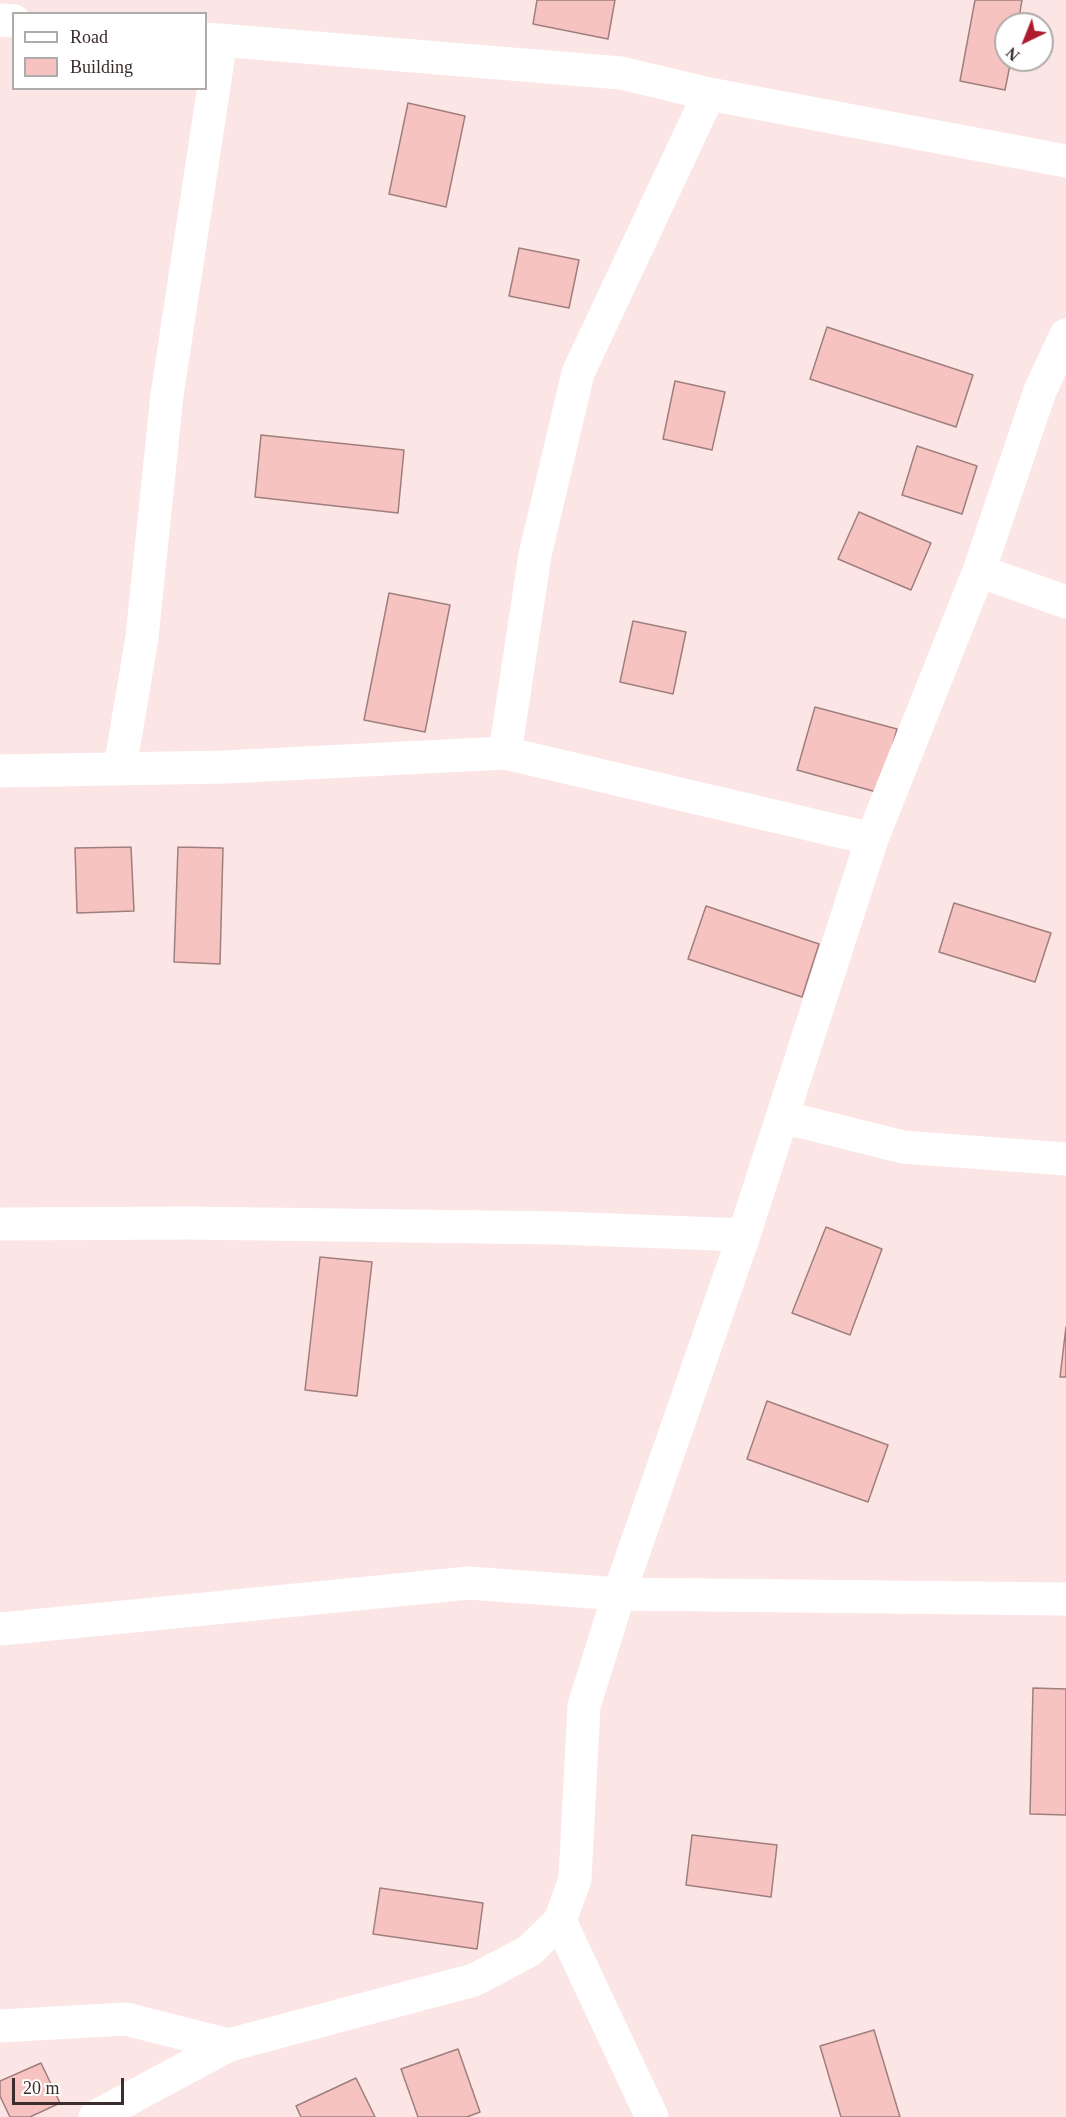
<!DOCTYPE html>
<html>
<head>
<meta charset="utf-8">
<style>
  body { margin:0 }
  #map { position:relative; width:1066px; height:2117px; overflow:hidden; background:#fce6e5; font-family:Georgia,serif }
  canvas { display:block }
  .legend { position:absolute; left:12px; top:12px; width:195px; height:78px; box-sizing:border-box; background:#fff; border:2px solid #b0abab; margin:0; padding:8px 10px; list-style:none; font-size:18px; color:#3a2d2c }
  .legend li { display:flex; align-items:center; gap:12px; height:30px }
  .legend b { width:30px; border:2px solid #b0abab }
  .north { position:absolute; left:994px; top:12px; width:60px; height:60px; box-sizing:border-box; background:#fff; border:2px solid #b0abab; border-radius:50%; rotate:223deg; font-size:16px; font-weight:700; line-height:24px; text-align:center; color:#3a2d2c }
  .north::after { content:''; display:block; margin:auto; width:21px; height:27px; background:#ae1b2c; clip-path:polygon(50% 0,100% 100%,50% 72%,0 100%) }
  .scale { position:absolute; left:12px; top:2078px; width:112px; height:27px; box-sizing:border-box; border:3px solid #3a2d2c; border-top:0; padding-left:8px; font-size:18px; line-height:21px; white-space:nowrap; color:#3a2d2c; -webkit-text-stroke:4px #fff; paint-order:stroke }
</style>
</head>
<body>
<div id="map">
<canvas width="1066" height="2117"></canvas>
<ul class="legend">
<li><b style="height:8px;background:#fff"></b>Road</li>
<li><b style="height:16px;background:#f7c3c0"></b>Building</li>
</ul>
<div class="north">N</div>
<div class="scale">20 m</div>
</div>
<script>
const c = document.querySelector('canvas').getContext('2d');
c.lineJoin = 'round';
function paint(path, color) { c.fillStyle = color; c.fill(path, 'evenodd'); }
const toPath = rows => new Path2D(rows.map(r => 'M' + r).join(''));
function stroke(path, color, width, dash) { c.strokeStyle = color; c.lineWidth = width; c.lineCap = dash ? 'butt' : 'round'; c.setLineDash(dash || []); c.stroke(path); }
const building = toPath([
  [537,0,615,0,608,39,533,24,537,0],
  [975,0,1022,0,1018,24,1006,24,1006,60,1011,60,1005,90,960,81,975,0],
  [408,103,465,116,446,207,389,194,408,103],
  [519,248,579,260,569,308,509,296,519,248],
  [827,327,973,375,956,427,810,379,827,327],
  [675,381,725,392,712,450,663,439,675,381],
  [261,435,404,450,398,513,255,497,261,435],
  [917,446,977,466,962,514,902,495,917,446],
  [859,512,931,543,911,590,838,559,859,512],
  [389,593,450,605,425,732,364,720,389,593],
  [633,621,686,632,673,694,620,682,633,621],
  [815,707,897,729,880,793,797,770,815,707],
  [131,847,134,911,77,913,75,848,131,847],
  [178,847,223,848,220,964,174,962,178,847],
  [954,903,1051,933,1035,982,939,952,954,903],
  [706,906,819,944,802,997,688,959,706,906],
  [826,1227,882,1249,850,1335,792,1313,826,1227],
  [320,1257,372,1262,357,1396,305,1390,320,1257],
  [1066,1327,1066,1377,1060,1377,1066,1327],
  [767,1401,888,1445,868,1502,747,1459,767,1401],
  [1033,1688,1066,1689,1066,1815,1030,1814,1033,1688],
  [692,1835,777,1845,771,1897,686,1885,692,1835],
  [380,1888,483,1903,477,1949,373,1934,380,1888],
  [874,2030,900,2117,841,2117,820,2046,874,2030],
  [458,2049,480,2112,467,2117,418,2117,401,2069,458,2049],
  [41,2063,60,2103,30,2117,10,2117,0,2096,0,2081,41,2063],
  [356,2078,375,2117,301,2117,296,2106,356,2078]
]);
const street = toPath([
  [0,20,14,21],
  [206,39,621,73,709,94,1066,161],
  [979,571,1066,602],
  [505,753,535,555,578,373,709,94],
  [120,768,142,637,167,395,221,40],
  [0,771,226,767,505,753,872,839],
  [782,1117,903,1147,1066,1159],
  [0,1224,188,1223,559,1228,744,1235],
  [0,1629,469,1583,619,1594,1066,1599],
  [560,1921,652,2117],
  [0,2026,126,2019,229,2045],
  [95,2117,229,2045,474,1980,529,1951,560,1921,575,1879,584,1706,619,1594,744,1235,872,839,979,571,1040,391,1066,335]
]);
paint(building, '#f7c3c0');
stroke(building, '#9e7f7d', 1.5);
stroke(street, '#fff', 33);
</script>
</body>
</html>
